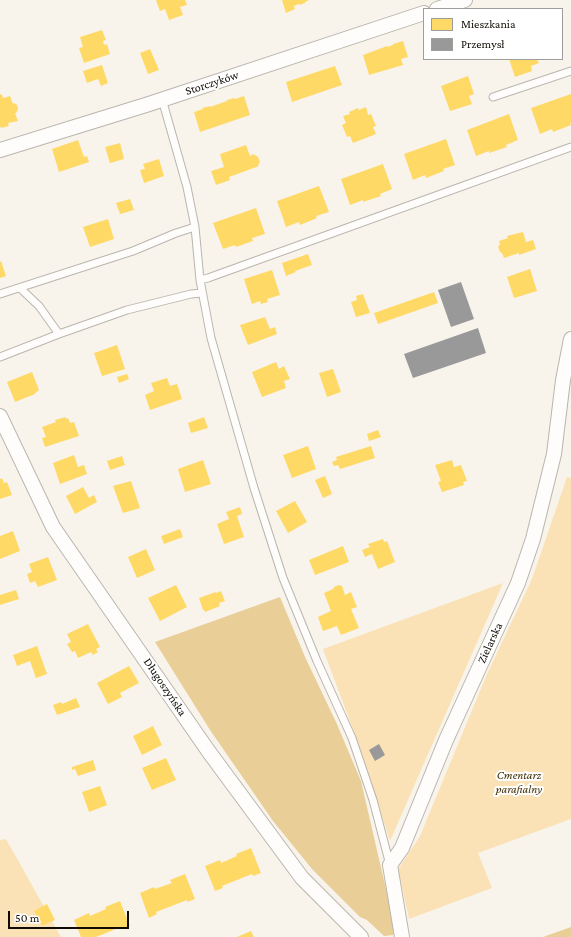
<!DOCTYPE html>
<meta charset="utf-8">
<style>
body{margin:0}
#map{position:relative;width:571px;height:937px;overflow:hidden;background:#f8f4ec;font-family:"Crimson Pro",serif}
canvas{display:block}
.legend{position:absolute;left:423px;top:8px;width:140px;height:52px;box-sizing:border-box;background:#fff;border:1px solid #9f9d9b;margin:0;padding:5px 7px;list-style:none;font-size:12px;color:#0f0b04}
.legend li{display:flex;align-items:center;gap:8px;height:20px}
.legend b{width:20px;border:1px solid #9f9d9b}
.scale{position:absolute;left:8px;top:911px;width:121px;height:18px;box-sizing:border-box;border:2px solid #0f0b04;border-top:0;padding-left:5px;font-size:12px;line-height:14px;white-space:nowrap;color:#0f0b04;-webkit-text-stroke:3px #fff;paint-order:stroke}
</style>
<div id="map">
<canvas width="571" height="937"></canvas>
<ul class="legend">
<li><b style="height:11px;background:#ffd966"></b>Mieszkania</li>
<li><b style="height:11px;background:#999"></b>Przemysł</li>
</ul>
<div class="scale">50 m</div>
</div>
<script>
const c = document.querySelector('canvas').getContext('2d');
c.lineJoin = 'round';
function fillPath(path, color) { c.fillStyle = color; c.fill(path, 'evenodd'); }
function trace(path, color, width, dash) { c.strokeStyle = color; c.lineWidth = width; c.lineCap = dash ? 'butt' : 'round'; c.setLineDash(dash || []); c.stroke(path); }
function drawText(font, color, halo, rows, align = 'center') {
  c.font = font + ' "Crimson Pro",serif'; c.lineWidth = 4; c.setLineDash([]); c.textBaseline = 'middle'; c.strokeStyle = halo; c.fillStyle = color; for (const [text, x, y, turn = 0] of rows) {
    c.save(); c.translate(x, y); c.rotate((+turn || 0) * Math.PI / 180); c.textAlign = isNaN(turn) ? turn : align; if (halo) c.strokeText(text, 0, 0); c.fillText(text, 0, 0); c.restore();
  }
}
fillPath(new Path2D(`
 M567 477 571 478V819L478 853 492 888 409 919 398 869 420 836 487 674 532 579Z
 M503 583 390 841 361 751 323 649Z
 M6 839 61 937H0V840Z`), '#fae2b6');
fillPath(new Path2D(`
 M280 597 305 657 336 722 361 781 379 859 393 919V935L384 936 367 920 360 917 312 869 273 821 210 730 155 642Z
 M571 927V937H543Z`), '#e9ce97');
fillPath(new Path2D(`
 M156 0H185L187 5 180 7 183 15 169 20 165 9 160 11Z
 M282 0H309L305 2V3L299 5V4L294 6 295 9 286 13Z
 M102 30 106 40 103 41 104 45 107 44 110 54 84 63 79 48 83 47 80 37Z
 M403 41 408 57 401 59 403 65 369 75 363 55 387 46V47L393 45V44Z
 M150 49 159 70 148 74 140 53Z
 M509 59H537L539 63 531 66 532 71 515 77Z
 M102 65 108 83 101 86 98 79 87 83 83 71Z
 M335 66 342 85 292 102 286 82Z
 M468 76 474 94 469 96 472 104 450 111 441 86Z
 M0 94 2 95 3 98 10 96 13 104 14 103 17 105 18 109 16 113H15L18 121 8 123 9 126 1 128 0 126Z
 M571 94V123H570L571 125 553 132 552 129 540 134 531 108Z
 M244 96 250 115 200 132 194 112 203 109 202 108 210 106V107L227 101V100L234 98 235 99Z
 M366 107 368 115 371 114 376 126 373 127 376 134 353 143 350 136 347 137 342 125 346 123 343 116 350 114 349 112 358 108 359 110Z
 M509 114 518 140 506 145 507 147 489 153V151L476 156 467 130Z
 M446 139 455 165 443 169 444 171 426 178 425 175 413 180 404 154Z
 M78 140 84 157 87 156 89 162 59 172 52 149Z
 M120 143 124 159 110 163 105 147Z
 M246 145 250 156 254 154 255 155 258 157 260 162 258 165 259 166 229 177 230 180 216 185 211 171 224 167 220 154Z
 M159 159 164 176 144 183 140 170 145 169 143 164Z
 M383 164 392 189 380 194 381 196 363 202V200L350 205 341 179Z
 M319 186 329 212 316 216 317 218 300 225 299 222 286 227 277 201Z
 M130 199 134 210 120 214 116 203Z
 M256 208 265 234 252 238 253 241 236 247 235 245 223 249 213 223Z
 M108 219 114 239 90 247 83 227Z
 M523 232 526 242 533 240 536 249 519 255V253L504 258 502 253 500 252 498 247 500 244 499 241 508 238 507 236Z
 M308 254 312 265 295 271 296 272 286 276 282 263Z
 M1 261 6 276 0 278V262Z
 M530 269 537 291 514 298 507 277Z
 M272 270 280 295 267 299 268 302 261 304 260 301 252 304 244 279Z
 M434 292 438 303 378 324 374 313Z
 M363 294 370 313 356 317 351 302 357 300 356 296Z
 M265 317 270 329 275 327 277 334 248 345 240 325Z
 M117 345 125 369 102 376 94 353Z
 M276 362 279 369 284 366 290 379 284 381 286 388 262 397 252 372Z
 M333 369 341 392 327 397 319 373Z
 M32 372 39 390 35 393V394L15 402 7 382Z
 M127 374 129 379 119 383 117 377Z
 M167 378 170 386 177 384 182 399 150 410 145 395 154 391 151 383Z
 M66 417V419L68 418 70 423 74 422 79 436 45 447 42 438 46 437 42 427 56 422 55 420Z
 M204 417 208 428 191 433 188 423Z
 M378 430 381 437 369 441 367 434Z
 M308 446 316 469 292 478 283 455Z
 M371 446 375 458 340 469 338 465 334 466 332 462 337 460 336 457Z
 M74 455 78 467 84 465 87 474 60 484 53 463Z
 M122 456 125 465 110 470 107 461Z
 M203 460 211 484 185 492 178 469Z
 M452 460 454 467 461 465 467 481 463 482 464 485 442 492 438 482 441 481 435 465Z
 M325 476 332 494 323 498 315 480Z
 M2 478 4 483 7 482 12 495 0 499V479Z
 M131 481 140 508 123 513 113 486Z
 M83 487 89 498 94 495 97 502 75 514 66 496Z
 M295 501 307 522 288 533 276 511Z
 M240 507 242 514 237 516 244 537 224 544 217 524 229 519 226 512Z
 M180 529 183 537 164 544 161 536Z
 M13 531 20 551 0 559V536Z
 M383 539 384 542 387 541 395 562 378 569 372 554 365 557 362 550 370 547 368 544Z
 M343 546 349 562 315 575 309 560Z
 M146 549 155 570 137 578 128 557Z
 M48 557 57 580 38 587 35 581 30 583 27 574 32 572 29 564Z
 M176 585 187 607 160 621 148 598Z
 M339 585 342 586 345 595 351 592 357 607 351 609 359 628 341 635 337 626 323 631 318 617 331 611 324 593 333 589 334 587Z
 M16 590 19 599 0 605V595Z
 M221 591 225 601 219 603 220 606 205 612 204 610H203L199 598 216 592V593Z
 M88 624 100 647 96 649 98 652 93 655 91 652 78 658 75 651 72 652 67 644 71 642 67 634Z
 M37 646 47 674 36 678 30 661 17 666 13 655Z
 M129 666 139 683 120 693 122 697 108 704 97 683Z
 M76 698 80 707 57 715 53 705 61 702 62 704Z
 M153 726 162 745 142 755 133 736Z
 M166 758 176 780 152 790 142 768Z
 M93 760 96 770 78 776 75 769 72 770V767Z
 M100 786 107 805 89 812 82 792Z
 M251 848 261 873 253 876 252 874 222 886 223 888 215 891 205 866 220 860 221 863 237 856 236 854Z
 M185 874 195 899 187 902V900L156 912 157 914 149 918 140 893 154 887 155 889 172 883 170 880Z
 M120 901 130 926 122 929 121 927 96 937H81L74 920 89 913 90 916 106 909 105 907Z
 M47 904 55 920 42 926 34 911Z
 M251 931 254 937H237Z`), '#ffd966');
fillPath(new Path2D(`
 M461 282 474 319 451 327 438 290Z
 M478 328 486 353 413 378 404 354Z
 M379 744 385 755 375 761 369 750Z`), '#999');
const lane = new Path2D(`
 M493 97 571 71
 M162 99 187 187 195 227 200 280 211 338 254 488 283 578 317 661 352 738 373 800 390 865
 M200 280 208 278 571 147
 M20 288 39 306 59 334
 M0 294 133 251 176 233 195 227
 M0 357 59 334 127 310 191 294 202 293`);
const street = new Path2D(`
 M437 9 465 0
 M0 150 149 104 424 13
 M0 416 53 527 209 752 302 878 361 937
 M402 937 390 865 402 848 446 740 518 583 533 539 554 454 563 380 571 339`);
trace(lane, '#bab5ad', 9);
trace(street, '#bab5ad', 16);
trace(lane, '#fefdfc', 7);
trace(street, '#fefdfc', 14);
drawText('12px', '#0f0b04', '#fff', [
 ["Storczyków",212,83,-18],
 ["Zielarska",490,643,-65],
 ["Długoszyńska",165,687,56]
]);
drawText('italic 12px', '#423007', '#fff', [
 ["Cmentarz",519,775],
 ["parafialny",519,789]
]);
</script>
